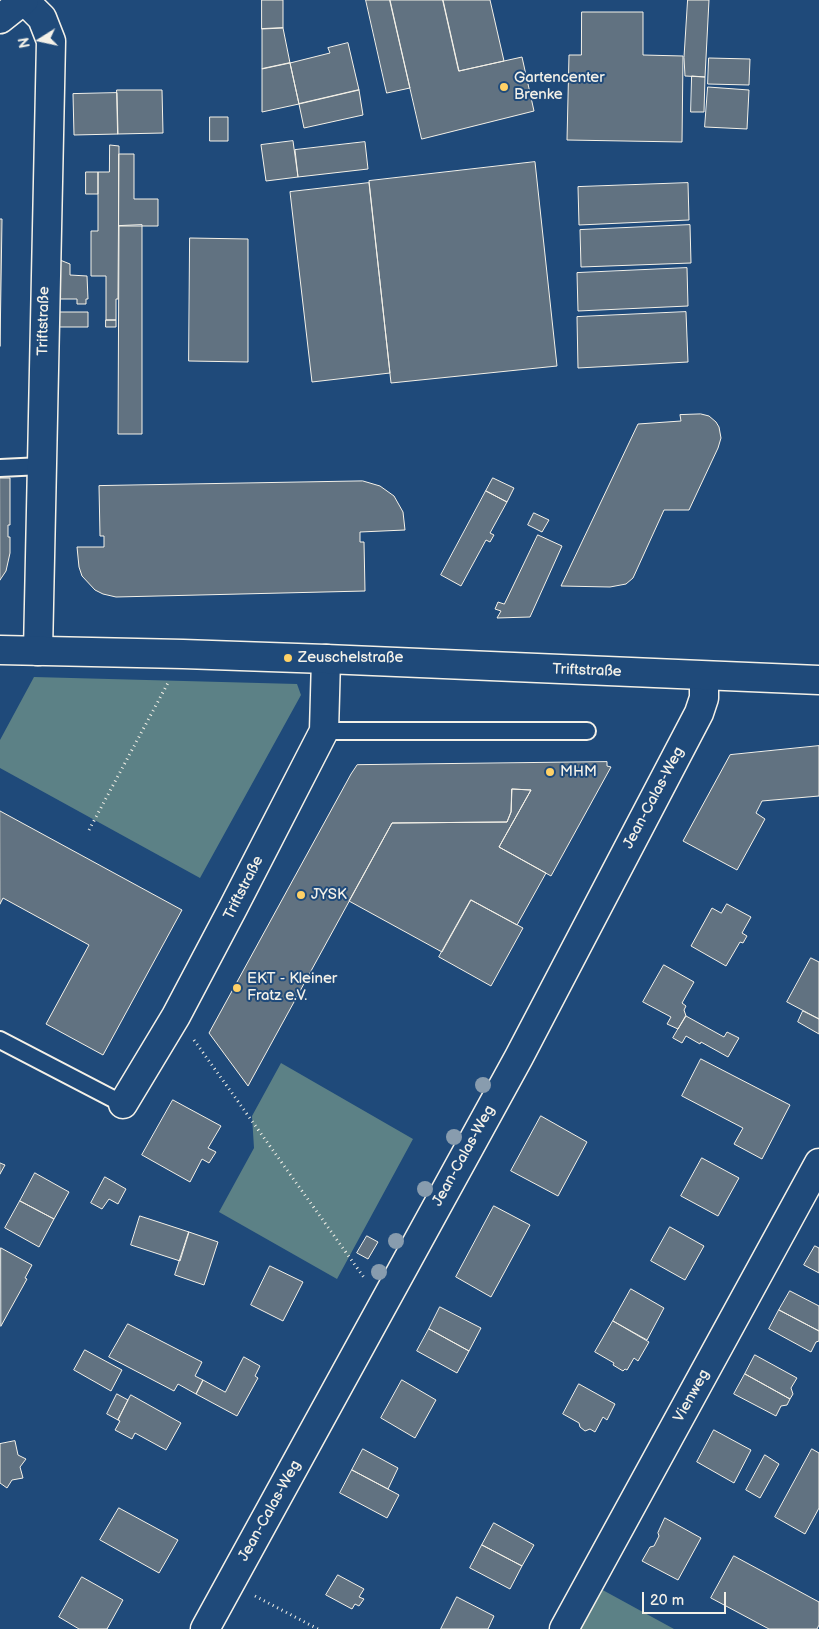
<!DOCTYPE html>
<meta charset="utf-8">
<style>
body{margin:0}
#map{position:relative;width:819px;height:1629px;overflow:hidden;background:#1f4a7a;font-family:"Balsamiq Sans",sans-serif}
canvas{display:block}
.north{position:absolute;left:15px;top:15px;width:50px;height:50px;-webkit-text-stroke:4px #1f4a7a;paint-order:stroke;rotate:260deg;font-size:14px;font-weight:700;line-height:20px;text-align:center;color:#f4f1e8}
.north::after{content:'';display:block;margin:auto;width:18px;height:22px;background:#f4f1e8;clip-path:polygon(50% 0,100% 100%,50% 72%,0 100%)}
.scale{position:absolute;left:642px;top:1592px;width:84px;height:22px;box-sizing:border-box;border:2px solid #f4f1e8;border-top:0;padding-left:6px;font-size:15px;line-height:18px;white-space:nowrap;color:#f4f1e8;-webkit-text-stroke:4px #1f4a7a;paint-order:stroke}
</style>
<div id="map">
<canvas width="819" height="1629"></canvas>
<div class="north">N</div>
<div class="scale">20 m</div>
</div>
<script>
const c = document.querySelector('canvas').getContext('2d');
c.lineJoin = 'round';
function fillPath(path, color) { c.fillStyle = color; c.fill(path, 'evenodd'); }
function trace(path, color, width, dash) { c.strokeStyle = color; c.lineWidth = width; c.lineCap = dash ? 'butt' : 'round'; c.setLineDash(dash || []); c.stroke(path); }
function drawText(font, color, halo, rows, align = 'center') {
  c.font = font + ' "Balsamiq Sans",sans-serif'; c.lineWidth = 4; c.setLineDash([]); c.textBaseline = 'middle'; c.strokeStyle = halo; c.fillStyle = color; for (const [text, x, y, turn = 0] of rows) {
    c.save(); c.translate(x, y); c.rotate((+turn || 0) * Math.PI / 180); c.textAlign = isNaN(turn) ? turn : align; if (halo) c.strokeText(text, 0, 0); c.fillText(text, 0, 0); c.restore();
  }
}
fillPath(new Path2D(`
 M34 677 297 684 301 695 200 878 0 768V740Z
 M281 1063 413 1139 337 1279 219 1212 254 1148 252 1116Z
 M599 1588 674 1629H577Z`), '#5c8186');
const building = new Path2D(`
 M262 0H283V28L262 29Z
 M366 0H390L410 88 387 93Z
 M390 0H443L459 71 522 57 534 111 422 139Z
 M443 0H490L504 61 459 71Z
 M688 0H709L705 77 685 76 684 58Z
 M582 12H643V55L683 56 682 142 567 140 569 55H581Z
 M283 28 290 63 262 69V29Z
 M348 43 359 90 299 104 290 63 330 53 328 48Z
 M709 58 750 59 749 85 708 84Z
 M290 63 299 104 262 112V69Z
 M692 76 705 77 704 112H691Z
 M708 87 749 90 747 129 705 127Z
 M117 90H162L163 133 118 134Z
 M359 90 363 115 304 128 299 104Z
 M117 93 118 134 74 135 73 94Z
 M210 117H228V141H210Z
 M293 141 298 177 266 181 261 145Z
 M365 142 368 169 298 177 295 150Z
 M110 145 119 146 118 299H116V320H106V276H91V231H98V172H109Z
 M119 154H134V199H158V226H119Z
 M535 162 557 366 391 383 369 181Z
 M86 172H98V194H86Z
 M369 183 390 373 312 382 290 192Z
 M688 183 689 220 579 225 578 187Z
 M0 219H2L0 346Z
 M142 225V434H118L119 226Z
 M690 225 691 263 581 267 580 230Z
 M190 238 248 239V362L189 361Z
 M60 260 70 264V275L87 276 88 299H86V304H77V299H59Z
 M687 268 688 306 578 311 577 273Z
 M59 312H88V327H59Z
 M686 312 688 362 578 368 577 317Z
 M106 320H116V327H106Z
 M701 414 709 416 716 422 719 427 721 438 718 448 689 510H664L633 578 626 584 610 587 561 586 638 424 681 421 680 415Z
 M0 478H10V525H8V537H10V553L6 571 0 580Z
 M493 478 514 488 507 502 486 491Z
 M363 481 380 486 394 496 403 512 405 530 360 532V542H364L365 591 116 597 103 594 95 590 82 576 79 567 77 547H104V536H100L99 486Z
 M486 491 507 502 490 533 494 535 490 542 486 540 461 586 441 575Z
 M534 513 549 520 542 532 528 525Z
 M538 535 562 546 530 617 497 618 501 611 495 609 498 602 504 604Z
 M819 746V796L762 801 756 813 765 819 737 870 683 841 730 755Z
 M607 762V766L611 767 551 876 499 847 531 790 512 789 511 812 507 822 392 823 248 1086 209 1033 351 774 357 765Z
 M512 789 531 790 499 847 546 873 517 925 471 900 442 952 349 901 392 823 507 822 511 812Z
 M0 811 182 910 103 1055 46 1024 89 945 3 898 0 904Z
 M471 900 523 928 491 986 439 957Z
 M727 904 751 917 742 933 747 936 743 943 740 942 726 966 691 946 712 908 721 913Z
 M811 958 819 962V1019L787 1002Z
 M664 965 694 982 682 1003 686 1006 684 1010 686 1016 678 1029 667 1024 671 1017 643 1002Z
 M803 1011 819 1019V1034L798 1022Z
 M686 1016 724 1037 727 1032 739 1038 728 1057 701 1042 700 1044 686 1036 682 1043 673 1038Z
 M701 1059 790 1105 762 1159 734 1144 743 1128 682 1096Z
 M173 1100 221 1126 208 1148 216 1152 209 1163 202 1159 190 1182 142 1155Z
 M541 1116 587 1142 558 1196 511 1171Z
 M702 1158 739 1178 718 1216 681 1196Z
 M0 1163 5 1165 0 1174Z
 M35 1173 69 1192 54 1219 20 1201Z
 M105 1177 126 1189 118 1204 109 1199 102 1209 91 1203Z
 M20 1201 54 1219 39 1247 5 1228Z
 M494 1206 530 1225 491 1297 456 1277Z
 M140 1216 189 1232 180 1261 131 1245Z
 M670 1227 704 1246 685 1280 651 1261Z
 M189 1232 218 1242 204 1285 175 1275Z
 M367 1236 378 1242 368 1259 357 1253Z
 M815 1246 819 1248V1273L804 1265Z
 M1 1248 32 1265 25 1278 27 1279 1 1326Z
 M270 1266 303 1282 283 1321 251 1305Z
 M631 1289 664 1308 647 1340 613 1321Z
 M790 1291 819 1306V1331L779 1310Z
 M440 1307 481 1328 469 1351 429 1329Z
 M779 1310 819 1331V1341L816 1342 811 1352 769 1329Z
 M613 1321 649 1342 638 1361 634 1358 627 1370 625 1369 623 1371 613 1365 614 1363 595 1352Z
 M128 1324 202 1362 195 1376 203 1380 196 1394 178 1384 174 1391 109 1357Z
 M429 1329 469 1351 457 1373 417 1351Z
 M85 1350 122 1370 111 1391 74 1370Z
 M755 1355 797 1378 791 1388 793 1394 790 1399 745 1374Z
 M244 1357 260 1366 255 1376 258 1378 237 1416 196 1394 203 1380 225 1392Z
 M745 1374 790 1399 787 1405 781 1406 776 1416 734 1394Z
 M402 1380 436 1400 415 1438 381 1418Z
 M579 1384 615 1404 607 1420 603 1417 595 1432 590 1429 585 1431 580 1427 579 1423 563 1414Z
 M117 1394 128 1400 118 1420 107 1414Z
 M131 1395 181 1423 166 1450 135 1433 132 1439 115 1430 120 1421 118 1420Z
 M714 1430 751 1450 734 1483 697 1462Z
 M15 1441 18 1455 26 1459 20 1467 23 1478 12 1480 7 1488 0 1483V1444Z
 M363 1449 398 1468 388 1489 352 1470Z
 M812 1449 819 1453V1508L805 1534 775 1517Z
 M765 1455 779 1464 760 1498 746 1490Z
 M352 1470 399 1495 387 1518 340 1493Z
 M119 1508 178 1540 159 1573 100 1540Z
 M665 1518 701 1538 678 1580 642 1561 650 1547 654 1546 659 1536 658 1533Z
 M494 1523 534 1545 522 1566 482 1545Z
 M482 1545 522 1566 510 1589 470 1568Z
 M734 1556 819 1602V1625L817 1629H769L711 1598Z
 M338 1575 364 1589 359 1597 364 1599 359 1606 355 1604 352 1609 326 1595Z
 M82 1577 123 1600 107 1629H79L59 1617Z
 M457 1597 494 1616 488 1629H441Z`);
fillPath(building, '#617281');
trace(building, '#f4f1e8', 1);
const service = new Path2D(`
 M0 468 42 466
 M324 731H587
 M0 1040 123 1104`);
const minor = new Path2D(`
 M24 0 42 18 51 41 38 651
 M123 1104 176 1016 233 908 324 731 326 659
 M205 1629 519 1057 699 713 704 698V676
 M564 1629 819 1163`);
const secondary = new Path2D(`
 M0 19 24 0
 M0 650 183 654 326 659 819 680`);
trace(service, '#f4f1e8', 20);
trace(minor, '#f4f1e8', 31);
trace(secondary, '#f4f1e8', 31);
trace(new Path2D(`
 M89 830 169 681
 M194 1040 365 1279
 M255 1596 318 1629`), '#f4f1e8', 3, [1, 4]);
trace(service, '#1f4a7a', 16);
trace(minor, '#1f4a7a', 28);
trace(secondary, '#1f4a7a', 28);
c.fillStyle = '#889cae';
for (const [x, y] of [
 [483,1085],
 [454,1137],
 [425,1189],
 [396,1241],
 [379,1272]
]) { c.beginPath(); c.arc(x, y, 8, 0, 2 * Math.PI); c.fill(); }
for (const [x, y, r, color] of [
 [504,87,5,"#ffd166"],
 [288,658,5,"#ffd166"],
 [550,772,5,"#ffd166"],
 [301,895,5,"#ffd166"],
 [237,988,5,"#ffd166"]
]) { const dot = new Path2D(); dot.arc(x, y, r, 0, 2 * Math.PI); c.fillStyle = color; c.fill(dot); trace(dot, '#1f4a7a', 2); }
drawText('15px', '#f4f1e8', '#1f4a7a', [
 ["Gartencenter",514,78],
 ["Brenke",514,95],
 ["Zeuschelstraße",298,658],
 ["MHM",560,772],
 ["JYSK",311,895],
 ["EKT - Kleiner",247,979],
 ["Fratz e.V.",247,996]
], 'left');
drawText('15px', '#f4f1e8', '#1f4a7a', [
 ["Triftstraße",44,321,-89],
 ["Triftstraße",587,671,2],
 ["Jean-Calas-Weg",654,798,-62],
 ["Triftstraße",244,888,-63],
 ["Jean-Calas-Weg",464,1156,-61],
 ["Vienweg",692,1396,-61],
 ["Jean-Calas-Weg",270,1511,-61]
]);
</script>
